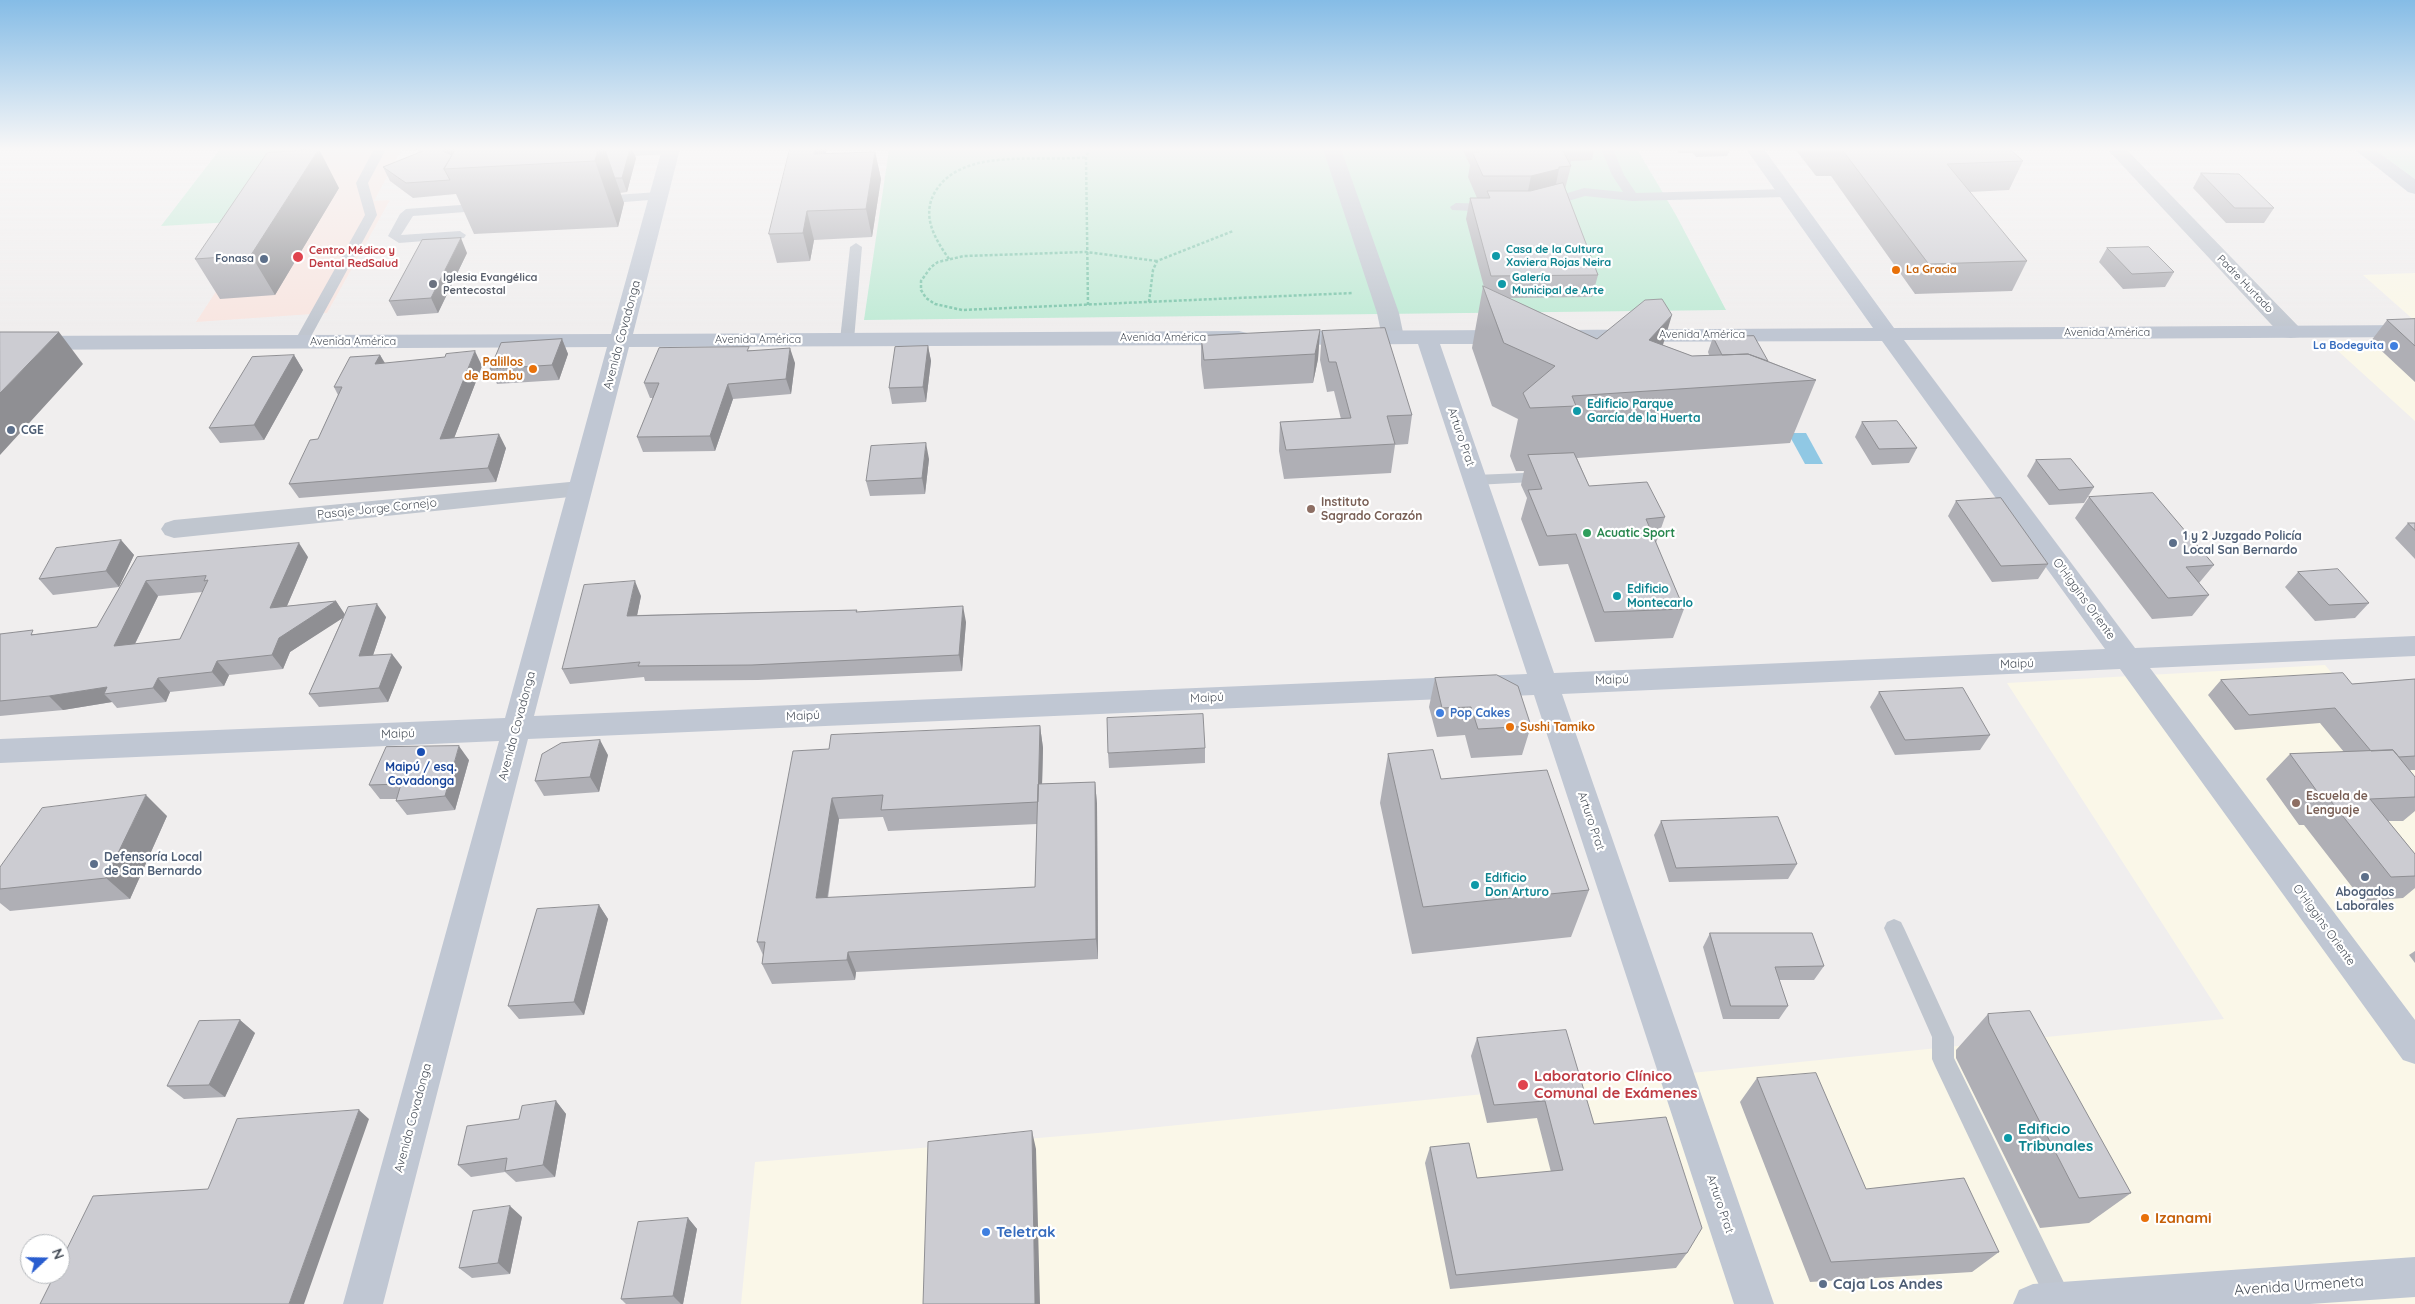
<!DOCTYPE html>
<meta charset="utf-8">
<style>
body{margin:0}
#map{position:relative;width:2415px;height:1304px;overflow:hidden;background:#f0eeee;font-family:Quicksand,sans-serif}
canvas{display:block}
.north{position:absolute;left:20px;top:1234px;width:50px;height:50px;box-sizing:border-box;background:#fff;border:1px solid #b6b9bd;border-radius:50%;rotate:69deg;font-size:14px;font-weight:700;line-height:20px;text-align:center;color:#484f59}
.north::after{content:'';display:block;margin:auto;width:18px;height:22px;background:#295dcf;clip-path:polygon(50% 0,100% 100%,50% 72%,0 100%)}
</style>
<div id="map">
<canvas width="2415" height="1304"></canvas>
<div class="north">N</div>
</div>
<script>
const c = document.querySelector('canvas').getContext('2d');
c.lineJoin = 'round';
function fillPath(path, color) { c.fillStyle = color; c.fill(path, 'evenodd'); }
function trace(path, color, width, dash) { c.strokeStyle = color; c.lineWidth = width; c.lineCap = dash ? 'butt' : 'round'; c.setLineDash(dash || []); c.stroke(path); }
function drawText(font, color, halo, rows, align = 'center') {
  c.font = font + ' Quicksand,sans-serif'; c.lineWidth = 4.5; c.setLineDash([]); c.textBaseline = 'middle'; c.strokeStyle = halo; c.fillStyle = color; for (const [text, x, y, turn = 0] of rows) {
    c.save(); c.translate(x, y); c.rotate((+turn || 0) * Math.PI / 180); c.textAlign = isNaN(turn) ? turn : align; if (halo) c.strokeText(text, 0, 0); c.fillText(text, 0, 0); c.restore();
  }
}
fillPath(new Path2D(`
 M2415 273V321L2363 275Z
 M2415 340V421L2327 341Z
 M2325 665 2415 771V1304H741L755 1162 1109 1132 2224 1019 2007 683Z`), '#faf7e8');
fillPath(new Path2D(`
 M309 149H402L374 201 390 200 327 313 196 322Z`), '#f8e5e0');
fillPath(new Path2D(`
 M220 149H301L252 221 161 226Z
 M889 149H1637L1676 215 1726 310 864 320Z
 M2374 149H2415V179Z`), '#bfead5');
fillPath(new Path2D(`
 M1788 433H1806L1823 464H1805Z`), '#90c8e4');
trace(new Path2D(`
 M949 259C935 239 921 216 935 192 962 146 1040 163 1086 157
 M1157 261 1086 252 964 256 938 262 931 267 921 281V290L926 298 935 304 962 310 1353 293
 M1149 302 1153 270 1157 261 1233 231
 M1088 305 1086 157 1090 149`), '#7bc5aa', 2.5, [3, 2]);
fillPath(new Path2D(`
 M374 149H386L368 183 377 215 308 342 306 345H296L294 342 365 215 356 183Z
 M1601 149H1613L1624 175 1636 193 1786 189 1792 193 1786 197 1632 201 1585 196 1545 208 1541 207 1539 204 1541 201 1584 188 1623 192 1612 175Z
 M658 192 664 196 662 199 600 204 594 200 600 196Z
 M487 203 493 207 491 210 413 216 401 235 460 231 466 235 464 238 399 243 388 236 400 214 406 209Z
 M1456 203 1492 204 1498 208 1492 212 1452 210 1450 207Z
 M856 243 862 247 854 340 847 344 840 340 850 247Z
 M1547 472 1552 473 1555 477 1552 481 1475 485 1470 484 1467 480 1470 476 1475 475Z
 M1894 919 1901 922 1904 928 1954 1037V1058L2069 1293 2072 1304H2048L1935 1066 1932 1059V1037L1884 928 1887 922Z`), '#c0c6cf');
fillPath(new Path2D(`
 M589 149H680L677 153 671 154 595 158 589 157 586 153Z
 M1323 149H1341L1399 313 1404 337 1401 342 1393 344 1385 342 1382 337 1377 313Z
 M2107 149H2126L2299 327 2302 332 2299 337 2291 338 2283 337Z
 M580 481 589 483 592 489 589 495 174 538 165 535 161 529 165 523 174 520Z`), '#c0c6cf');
fillPath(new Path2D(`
 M662 149H680L633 334 1239 331 1247 333 1250 338 1247 343 1239 345 629 347 534 716 1527 674 1418 344 1282 345 1274 343 1271 338 1274 333 1282 331 1511 330 1519 332 1522 337 1519 342 1511 344H1440L1554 673 2105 649 1882 341 1554 342 1546 341 1543 336 1546 331 1554 330 1873 328 1746 149H1764L1894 328 2415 325V337L1904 340 2135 648 2415 636V656L2150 668 2415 1020V1064L2403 1060 2120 669 1562 694 1774 1304H1734L1534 695 528 739 383 1304H343L499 741 0 763V739L505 718 607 347 0 350V336L611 334Z
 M2415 1257V1297L2310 1304H2013L2019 1290 2033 1284Z`), '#c0c7d3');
fillPath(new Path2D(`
 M2354 149H2374L2415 179V194L2408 192Z`), '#b0baca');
fillPath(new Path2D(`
 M416 149H632L636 158 627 192 620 193 624 203 618 227 474 234 456 194 413 198 390 181 383 167 420 152Z
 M1462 149H1594L1592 160 1571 161 1570 164 1571 166 1565 189 1598 275 1592 297 1509 298 1597 339 1663 345 1692 356 1709 355 1708 352 1713 337 1768 361 1816 380 1790 443 1577 458 1589 486 1665 517 1656 543 1684 609 1673 638 1595 642 1568 564 1539 566 1521 519 1527 498 1521 485 1524 471H1516L1510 456 1518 419 1492 406 1472 348 1483 286 1484 287 1466 219 1470 198H1477L1468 177 1470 165Z
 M1676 149H1730L1727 156 1696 157 1693 153H1679Z
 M1795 149H2010L2023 161 2009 190 1969 192 2027 261 2012 291 1915 294 1831 176H1816Z
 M875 152 881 179 872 237 814 240 810 261 777 263 769 234 826 154Z
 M2201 173 2274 208 2264 223H2226L2193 188Z
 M339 188 275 295 220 299 195 259Z
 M2107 248 2174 272 2165 287 2123 289 2099 262Z
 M467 253 438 313 397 316 389 301Z
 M2415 319V382L2371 341 2387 320Z
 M1320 330 1318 359 1313 383 1204 389 1201 365V336Z
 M1322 331 1412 415 1408 444 1395 445 1391 473 1284 479 1279 451 1280 422 1341 419 1334 391 1327 392 1320 360Z
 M562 339 568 354 559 380 497 384 490 369Z
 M928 346 931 361 926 402 892 404 889 388Z
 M750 350 795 363 791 394 733 399 715 451 643 452 637 437 653 398H650L644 383Z
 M294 355 303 370 264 440 220 443 209 428Z
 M380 355 385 363 482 366 454 438 506 448 496 482 299 498 289 484 318 439 338 395 334 387Z
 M1862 422 1917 448 1909 463 1872 465 1855 437Z
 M929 459 925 494 870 496 866 481Z
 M2036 460 2094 487 2084 503 2049 505 2027 476Z
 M2089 497 2214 565 2199 583 2209 595 2192 616 2152 619 2075 518Z
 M1956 501 2048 564 2038 579 1992 582 1948 516Z
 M2408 523H2415V559L2395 538Z
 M121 540 134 555 119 587 53 595 39 579Z
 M137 557H308L287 606 336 601 344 614 386 617 373 655 402 667 388 702 319 707 309 694 343 617 290 652 283 669 229 675 224 686 170 692 166 702 117 708 112 702 63 710 0 716V634H36L97 627ZM203 592 180 639 135 644 158 596Z
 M2298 572 2369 603 2355 618 2315 621 2285 587Z
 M641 596 637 615 857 610V612L966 622 962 671 758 680 645 681 644 677 570 684 562 669Z
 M1435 678 1531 726 1522 755 1471 758 1465 735 1437 737 1429 707Z
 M2415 679V770H2410L2415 777V811L2403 821H2388L2415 854V888L2403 898 2363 901 2304 825H2299L2266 779 2290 754 2344 752 2320 723 2235 730 2208 695 2221 680 2352 684Z
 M1879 692 1990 735 1980 750 1895 755 1870 707Z
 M1040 726 1043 748 1042 784 1095 782 1097 804 1098 959 856 972 855 980 772 984 762 964 763 955 757 942 829 749ZM883 817 888 831 1037 824 1035 887 828 898 839 819Z
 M1205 748V763L1109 768 1108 753Z
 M1388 754 1441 779 1589 890 1571 937 1412 954 1380 803Z
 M608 755 599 792 544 796 535 781Z
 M469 760 455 810 407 815 396 801 397 799H380L369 785Z
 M167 816 130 899 10 911 0 903V867Z
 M1661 821 1797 864 1788 879 1669 882 1654 835Z
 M599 905 608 919 584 1015 519 1019 508 1006Z
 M1710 933 1824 966 1814 980H1779L1788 1006 1779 1019H1723L1703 947Z
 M2415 951V963L2409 955Z
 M1988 1014 2131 1193 2089 1223 2040 1228 1956 1058V1050Z
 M240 1020 255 1033 225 1097 184 1099 167 1086Z
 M1477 1038 1594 1124 1687 1253 1676 1268 1450 1289 1425 1163 1430 1147 1477 1178 1551 1172 1537 1118 1487 1123 1471 1056Z
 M1757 1078 1866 1189 1999 1252 1972 1272 1810 1282 1740 1102Z
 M556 1101 566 1114 555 1177 516 1182 505 1172 471 1177 458 1165 519 1119Z
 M522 1217 510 1274 472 1278 459 1268Z
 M688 1218 697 1229 683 1304H626L621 1299Z`), '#afafb5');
fillPath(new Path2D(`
 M319 149 339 188 275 295 251 255Z
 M441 149H481L447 162Z
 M598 149H605L624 203 618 227 595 161Z
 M630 149H632L636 158 627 192 622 178Z
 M815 149H827L820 182 814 154Z
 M875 152 881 179 872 237 866 209Z
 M1559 169 1554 194 1526 201 1531 176Z
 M807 211 814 240 810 261 803 233Z
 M461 238 467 253 438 313 431 298Z
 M1672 315 1653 378 1649 340Z
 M1320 330 1318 359 1313 383 1315 354Z
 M59 332 83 364 0 455V393Z
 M562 339 568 354 559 380 552 365Z
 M928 346 931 361 926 402 923 387Z
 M790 348 795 363 791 394 786 379Z
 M475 351 482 366 448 454 440 439Z
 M294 355 303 370 264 440 254 425Z
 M380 355 388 369 375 364Z
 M728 384 733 399 715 451 710 436Z
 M499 434 506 448 496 482 488 468Z
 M926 443 929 459 925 494 922 478Z
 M121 540 134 555 119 587 106 571Z
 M299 543 308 557 280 622 270 608Z
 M146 581 158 596 127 660 114 646Z
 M635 581 641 596 634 631 627 616Z
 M336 601 346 616 290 652 283 669 272 655 279 638Z
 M377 604 386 617 368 670 359 656Z
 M963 606 966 622 962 671 959 655Z
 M392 654 402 667 388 702 379 688Z
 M217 661 229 675 224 686 212 672Z
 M158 678 170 692 166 702 153 688Z
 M107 687 104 694 112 702 63 710 49 696Z
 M1040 726 1043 748 1041 824 1038 802Z
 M600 740 608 755 599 792 590 777Z
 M459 746 469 760 455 810 445 796Z
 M1095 782 1097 804 1098 959 1096 939Z
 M146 795 167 816 130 899 106 878Z
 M832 798 839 819 824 919 816 898Z
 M599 905 608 919 584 1015 574 1002Z
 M848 952 856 972 855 980 847 960Z
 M240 1020 255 1033 225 1097 209 1085Z
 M556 1101 566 1114 555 1177 543 1165Z
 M359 1110 369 1119 304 1304H289Z
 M1032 1131 1036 1149 1040 1304H1035Z
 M510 1206 522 1217 510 1274 498 1263Z
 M688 1218 697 1229 683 1304H681L673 1296Z`), '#8f8f93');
const building = new Path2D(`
 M319 149 251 255 195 259 267 153Z
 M427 149H442L444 152 452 155 444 169 450 180 406 183 383 167 428 149Z
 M456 149H598L595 161 444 169Z
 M605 149H630L622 178H615Z
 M790 149H815L814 154 875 152 866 209 807 211 803 233 769 234Z
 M1478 149H1562L1571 166 1559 167V169L1531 176H1483L1472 152H1479Z
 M1842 149H2010L2023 161 1947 164 2027 261 1929 264Z
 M2201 173 2239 174 2274 208H2235Z
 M1563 183 1598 275 1491 276 1470 198H1490L1487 191H1530Z
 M461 238 431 298 389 301 422 240Z
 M2149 247 2174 272 2132 274 2107 248Z
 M1483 286 1597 339 1645 300 1662 299 1672 315 1649 340 1692 356 1748 354 1816 380 1572 396 1576 406 1530 408 1523 393 1555 366 1504 343Z
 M2415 319V346L2387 320Z
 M1385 328 1412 415 1387 416 1395 444 1286 450 1280 422 1351 418 1336 362H1329L1322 331Z
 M1320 330 1315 354 1204 360 1201 336Z
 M0 332H59L0 393Z
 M1754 336 1768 361 1748 354 1722 355 1713 337Z
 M562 339 552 365 490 369 501 343Z
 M928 346 923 387 889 388 895 347Z
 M749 347 747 351 790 348 786 379 728 384 710 436 637 437 659 383H644L659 348Z
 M475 351 440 439 499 434 488 468 289 484 310 440 318 439 342 387H334L350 357 380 355 375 364 445 357 446 354Z
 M294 355 254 425 209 428 252 357Z
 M1897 421 1917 448 1879 449 1862 422Z
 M926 443 922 478 866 481 871 446Z
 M1574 453 1589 486 1647 482 1665 517 1646 519 1684 609 1604 612 1576 534 1547 536 1528 490 1542 489 1528 455Z
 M2071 459 2094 487 2059 490 2036 460Z
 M2153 493 2214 565 2186 567 2209 595 2168 598 2089 497Z
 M2001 498 2048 564 2001 566 1956 501Z
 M2408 523H2415V530Z
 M121 540 106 571 39 579 56 548Z
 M299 543 270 608 336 601 279 638 272 655 217 661 212 672 158 678 153 688 104 694 107 687 49 696 0 701V634L33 630 31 635 97 627 137 557ZM206 576 204 581 208 580 180 639 114 646 146 581Z
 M2338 569 2369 603 2329 605 2298 572Z
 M635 581 627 616 857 610 856 612 963 606 959 655 752 665 638 666 640 662 562 669 584 585Z
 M377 604 359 656 392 654 379 688 309 694 348 607Z
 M2343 673 2352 684 2415 679V756L2399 757 2393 750 2371 751 2335 708 2249 715 2221 680Z
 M1497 675 1518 686 1531 726 1478 729 1471 707 1442 708 1435 678Z
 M1963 688 1990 735 1905 740 1879 692Z
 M1203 714 1205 748 1108 753 1107 718Z
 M1040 726 1038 802 881 810 883 795 832 798 816 898 1035 887 1038 784 1095 782 1096 939 848 952 847 960 762 964 765 942H757L793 751 829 749 831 735Z
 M600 740 590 777 535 781 542 754 561 743Z
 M459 746 445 796 396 801 401 784 369 785 386 747Z
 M1433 750 1441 779 1547 770 1589 890 1423 907 1388 754Z
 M2393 750 2415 777V797L2370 799 2415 854V876L2391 877 2330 800 2324 801 2290 754Z
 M146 795 106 878 0 889V867L42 808Z
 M1778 817 1797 864 1676 868 1661 821Z
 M599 905 574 1002 508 1006 537 909Z
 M1710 933H1812L1824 966 1775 967 1788 1006H1731Z
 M2030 1011 2131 1193 2079 1198 1989 1023 1988 1014Z
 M240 1020 209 1085 167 1086 199 1021Z
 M1566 1030 1594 1124 1666 1117 1702 1228 1687 1253 1456 1275 1430 1147 1469 1143 1477 1178 1563 1170 1545 1101 1494 1105 1477 1038Z
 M1816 1073 1866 1189 1964 1178 1999 1252 1831 1262 1757 1078Z
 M556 1101 543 1165 505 1171 507 1158 458 1165 467 1126 519 1119 522 1106Z
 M359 1110 289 1304H40L55 1274H60V1263L93 1196 208 1189 237 1119Z
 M1032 1131 1035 1304H923L928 1142Z
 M510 1206 498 1263 459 1268 473 1211Z
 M688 1218 673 1296 621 1299 638 1222Z`);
fillPath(building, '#ccccd2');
trace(building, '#8f8f93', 1);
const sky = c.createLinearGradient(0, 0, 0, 331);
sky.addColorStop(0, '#85bce6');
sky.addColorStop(0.45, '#f8f7f7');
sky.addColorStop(1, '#f8f7f700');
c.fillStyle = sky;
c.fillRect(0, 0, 2415, 331);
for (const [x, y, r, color] of [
 [1496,256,5,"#0f9aa8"],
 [298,257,6,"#e0444e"],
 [264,259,5,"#5c6f8a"],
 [1896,270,5,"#e8710a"],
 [433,284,5,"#6b7280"],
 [1502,284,5,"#0f9aa8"],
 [2394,346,5,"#3f7fe0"],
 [533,369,5,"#e8710a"],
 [1577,411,5,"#0f9aa8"],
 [11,430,5,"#5c6f8a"],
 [1311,509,5,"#8d6e63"],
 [1587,533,5,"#2e9e5b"],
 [2173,543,5,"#5c6f8a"],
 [1617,596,5,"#0f9aa8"],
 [1440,713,5,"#3f7fe0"],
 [1510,727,5,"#e8710a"],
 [421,752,5,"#1a4fb4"],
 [2296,803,5,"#8d6e63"],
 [94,864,5,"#5c6f8a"],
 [2365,877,5,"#5c6f8a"],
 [1475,885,5,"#0f9aa8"],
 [1523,1085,6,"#e0444e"],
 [2008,1138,5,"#0f9aa8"],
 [2145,1218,5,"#e8710a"],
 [986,1232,5,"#3f7fe0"],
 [1823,1284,5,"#5c6f8a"]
]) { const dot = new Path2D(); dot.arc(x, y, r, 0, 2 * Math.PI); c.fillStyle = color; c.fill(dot); trace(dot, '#fff', 2); }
drawText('bold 11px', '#0d838f', '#fff', [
 ["Casa de la Cultura",1506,250],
 ["Xaviera Rojas Neira",1506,263],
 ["Galería",1512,278],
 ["Municipal de Arte",1512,291]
], 'left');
drawText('bold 11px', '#be3a42', '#fff', [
 ["Centro Médico y",309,251],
 ["Dental RedSalud",309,264]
], 'left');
drawText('bold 11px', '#4e5e75', '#fff', [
 ["Fonasa",254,259]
], 'right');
drawText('bold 11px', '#c56008', '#fff', [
 ["La Gracia",1906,270]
], 'left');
drawText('bold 11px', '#5b616d', '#fff', [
 ["Iglesia Evangélica",443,278],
 ["Pentecostal",443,291]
], 'left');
drawText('11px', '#484f59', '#fff', [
 ["Padre Hurtado",2245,284,46],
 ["Avenida América",2107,333],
 ["Avenida América",1702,335],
 ["Avenida América",1163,338],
 ["Avenida América",758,340],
 ["Avenida América",353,342]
]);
drawText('bold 11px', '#366cbe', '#fff', [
 ["La Bodeguita",2384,346]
], 'right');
drawText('12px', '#484f59', '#fff', [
 ["Avenida Covadonga",622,335,-75],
 ["Arturo Prat",1461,437,71],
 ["Pasaje Jorge Cornejo",377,509,-6],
 ["O'Higgins Oriente",2084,599,54],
 ["Maipú",2017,664,-2],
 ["Maipú",1612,680,-2],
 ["Maipú",1207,698,-3],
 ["Maipú",803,716,-3],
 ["Avenida Covadonga",517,726,-75],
 ["Maipú",398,734,-2],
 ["Arturo Prat",1591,821,71],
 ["O'Higgins Oriente",2324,925,54],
 ["Avenida Covadonga",413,1118,-75],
 ["Arturo Prat",1720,1204,71]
]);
drawText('bold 12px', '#c56008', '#fff', [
 ["Palillos",523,362],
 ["de Bambu",523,376],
 ["Sushi Tamiko",1520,727,"left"]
], 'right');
drawText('bold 12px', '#0d838f', '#fff', [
 ["Edificio Parque",1587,404],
 ["García de la Huerta",1587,418],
 ["Edificio",1627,589],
 ["Montecarlo",1627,603],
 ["Edificio",1485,878],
 ["Don Arturo",1485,892]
], 'left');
drawText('bold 12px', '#4e5e75', '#fff', [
 ["CGE",21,430],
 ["1 y 2 Juzgado Policía",2183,536],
 ["Local San Bernardo",2183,550],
 ["Defensoría Local",104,857],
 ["de San Bernardo",104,871],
 ["Abogados",2365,892,"center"],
 ["Laborales",2365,906,"center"]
], 'left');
drawText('bold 12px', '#785e54', '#fff', [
 ["Instituto",1321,502],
 ["Sagrado Corazón",1321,516],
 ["Escuela de",2306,796],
 ["Lenguaje",2306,810]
], 'left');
drawText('bold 12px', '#27864d', '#fff', [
 ["Acuatic Sport",1597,533]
], 'left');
drawText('bold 12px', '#366cbe', '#fff', [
 ["Pop Cakes",1450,713]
], 'left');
drawText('bold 12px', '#164399', '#fff', [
 ["Maipú / esq.",421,767],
 ["Covadonga",421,781]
]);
drawText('bold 15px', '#be3a42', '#fff', [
 ["Laboratorio Clínico",1534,1076],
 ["Comunal de Exámenes",1534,1093]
], 'left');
drawText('bold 15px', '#0d838f', '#fff', [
 ["Edificio",2018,1129],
 ["Tribunales",2018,1146]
], 'left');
drawText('bold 15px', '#c56008', '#fff', [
 ["Izanami",2155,1218]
], 'left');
drawText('bold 15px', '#366cbe', '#fff', [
 ["Teletrak",996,1232]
], 'left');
drawText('bold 15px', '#4e5e75', '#fff', [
 ["Caja Los Andes",1833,1284]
], 'left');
drawText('15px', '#484f59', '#fff', [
 ["Avenida Urmeneta",2299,1286,-4]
]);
</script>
